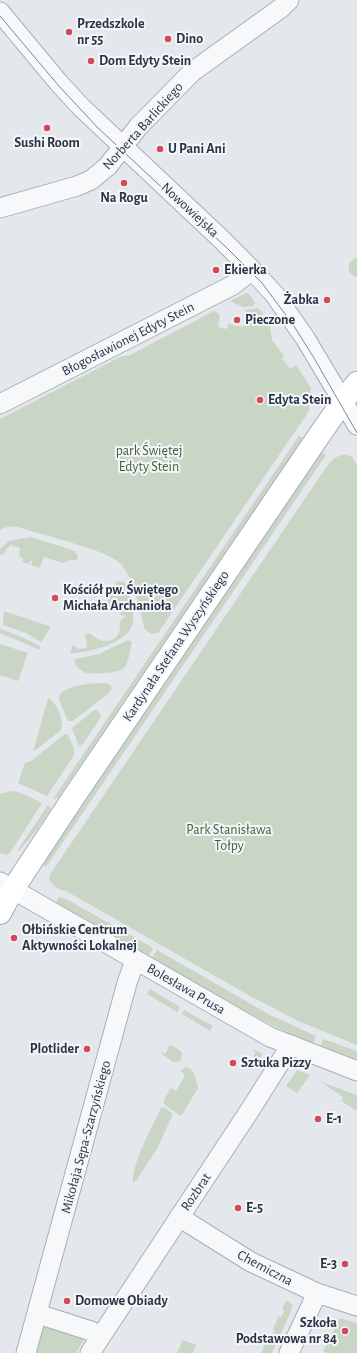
<!DOCTYPE html>
<meta charset="utf-8">
<style>
body{margin:0}
canvas{display:block;background:#e4e7ec}
</style>
<canvas width="357" height="1353"></canvas>
<script>
const c = document.querySelector('canvas').getContext('2d');
c.lineJoin = 'round';
function fillPath(path, color) { c.fillStyle = color; c.fill(path, 'evenodd'); }
function trace(path, color, width, dash) { c.strokeStyle = color; c.lineWidth = width; c.lineCap = dash ? 'butt' : 'round'; c.setLineDash(dash || []); c.stroke(path); }
function drawText(font, color, halo, rows, align = 'center') {
  c.font = font + ' "Alegreya Sans",sans-serif'; c.lineWidth = 4; c.setLineDash([]); c.textBaseline = 'middle'; c.strokeStyle = halo; c.fillStyle = color; for (const [text, x, y, turn = 0] of rows) {
    c.save(); c.translate(x, y); c.rotate((+turn || 0) * Math.PI / 180); c.textAlign = isNaN(turn) ? turn : align; if (halo) c.strokeText(text, 0, 0); c.fillText(text, 0, 0); c.restore();
  }
}
fillPath(new Path2D(`
 M357 257V277C349 276 347 269 350 262Z
 M246 293 249 294 255 303 253 306 243 307 230 301Z
 M258 308 263 313 261 317 249 316 245 310Z
 M214 311 218 313 220 316 218 327 227 329 228 324 243 327 245 319 265 320 270 327 272 340 284 356 282 358 290 369 296 365 311 388 309 411 158 633 151 634 145 630C140 610 134 579 121 564 109 551 47 536 27 530 18 526 9 525 0 530V419L120 357 130 355Z
 M299 436 303 438 58 798 53 799Z
 M322 452 326 455 46 867 42 865Z
 M344 454 352 457 357 465V1045L298 1021 250 996 66 891C59 891 52 885 49 879L51 873 327 466 334 458Z
 M31 537 75 551 78 556 77 560H70L63 563 44 557 40 568 31 565 32 561H30L29 564 22 562 23 559 19 556 21 555 19 554 20 548 12 546V544L7 549H5L6 551 3 555 0 554V549L9 541Z
 M118 581 125 583C129 595 135 608 133 622 130 643 88 653 70 653L73 645 79 649 86 648 87 642 85 635 90 633C96 640 108 645 116 637 119 635 119 631 121 629L119 626 121 619 125 617V615L122 616 116 609 117 606 114 605V608L108 606 109 603H107L108 599 110 600V598L109 597 110 593 114 594V592H113L116 582H117Z
 M4 611 46 625 51 627 41 642 26 633 3 625Z
 M0 629 17 635 40 646V650L0 633Z
 M128 640 132 642C130 650 129 663 123 669 118 673 90 675 84 672 80 670 75 665 74 660L76 659 99 654Z
 M0 644 28 653 18 681 0 675Z
 M103 683C107 683 111 684 112 688L109 693 73 721H68L59 700 60 694C72 684 88 684 103 683Z
 M48 698C57 703 66 722 60 731L33 752Z
 M96 710 99 712 101 717 83 744 79 746 72 728 93 711Z
 M65 734 68 735 74 749V755L47 796 18 783 25 763 31 761Z
 M11 791 19 792 42 803 10 853 6 855 0 853V794Z
 M48 805 51 809 35 832 19 851H17Z
 M59 897 68 900 153 948 149 956 66 908 56 902Z
 M157 950 270 1015 316 1036 313 1044C257 1020 205 988 152 958Z
 M150 989 180 1007 177 1012 147 994Z
 M184 1010 213 1026 210 1031 182 1014Z
 M323 1039 357 1051V1061L320 1047Z
 M170 1045 173 1046 182 1052 181 1059 178 1062H173L162 1054V1052L165 1054Z
 M253 1049 263 1054 254 1068 251 1063 255 1053Z
 M185 1067C195 1068 196 1080 198 1088L181 1116 166 1106 163 1102 171 1088 176 1091 185 1075 181 1071Z
 M297 1070 310 1075 297 1093 286 1086Z
 M321 1082 357 1095V1111L341 1101 343 1097Z
 M163 1107 172 1113V1116L158 1147 136 1181 133 1182C131 1167 153 1124 161 1108Z
 M286 1300 292 1304V1309L272 1353H261L269 1336 272 1337 275 1330 273 1329 279 1316 281 1317 284 1311 282 1309Z
 M340 1318 357 1323V1353H327L323 1351Z
 M47 1326 84 1338 83 1341 76 1353H36L43 1328Z
 M183 1340 196 1345 193 1353H177Z`), '#c9d6c5');
const minor = new Path2D(`
 M0 12 58 82 81 107 220 238 252 270 275 295 305 338 357 425
 M0 208 77 186 91 180 108 166 138 127 192 72 281 8 289 0
 M0 404 233 285 252 270
 M0 882 270 1037 357 1071
 M179 1217 251 1262 317 1293 357 1306
 M38 1314 91 1331 100 1337
 M26 1353 127 983 132 969 136 960
 M90 1353 250 1110 291 1045
 M289 1353 317 1293`);
const major = new Path2D(`
 M0 913 13 889 73 798 316 440 343 401 357 383`);
trace(minor, '#a9aeb7', 21);
trace(major, '#a3abb8', 24);
trace(minor, '#f7f8fa', 19);
trace(major, '#fff', 22);
trace(new Path2D(`
 M0 16 58 85 98 128 228 249 262 283 294 326 314 358 357 433`), '#7d8696', 1);
for (const [x, y, r, color] of [
 [69,32,4,"#d1495b"],
 [168,39,4,"#d1495b"],
 [91,61,4,"#d1495b"],
 [47,128,4,"#d1495b"],
 [160,149,4,"#d1495b"],
 [124,183,4,"#d1495b"],
 [216,270,4,"#d1495b"],
 [327,300,4,"#d1495b"],
 [237,320,4,"#d1495b"],
 [260,400,4,"#d1495b"],
 [55,598,4,"#d1495b"],
 [14,938,4,"#d1495b"],
 [87,1049,4,"#d1495b"],
 [233,1063,4,"#d1495b"],
 [318,1119,4,"#d1495b"],
 [238,1208,4,"#d1495b"],
 [345,1264,4,"#d1495b"],
 [67,1301,4,"#d1495b"],
 [345,1331,4,"#d1495b"]
]) { const dot = new Path2D(); dot.arc(x, y, r, 0, 2 * Math.PI); c.fillStyle = color; c.fill(dot); trace(dot, '#f4f6f9', 1.5); }
drawText('bold 14px', '#2b3445', '#f4f6f9', [
 ["Przedszkole",77,24],
 ["nr 55",77,40],
 ["Dino",176,39],
 ["Dom Edyty Stein",99,61],
 ["Sushi Room",47,143,"center"],
 ["U Pani Ani",168,149],
 ["Na Rogu",124,198,"center"],
 ["Ekierka",224,270],
 ["Żabka",319,300,"right"],
 ["Pieczone",245,320],
 ["Edyta Stein",268,400],
 ["Kościół pw. Świętego",63,590],
 ["Michała Archanioła",63,606],
 ["Ołbińskie Centrum",22,930],
 ["Aktywności Lokalnej",22,946],
 ["Plotlider",79,1049,"right"],
 ["Sztuka Pizzy",241,1063],
 ["E-1",326,1119],
 ["E-5",246,1208],
 ["E-3",337,1264,"right"],
 ["Domowe Obiady",75,1301],
 ["Szkoła",337,1323,"right"],
 ["Podstawowa nr 84",337,1339,"right"]
], 'left');
drawText('14px', '#2b3445', '#f4f6f9', [
 ["Norberta Barlickiego",143,126,-48],
 ["Nowowiejska",190,210,43],
 ["Błogosławionej Edyty Stein",128,339,-27],
 ["Kardynała Stefana Wyszyńskiego",176,646,-56],
 ["Bolesława Prusa",186,989,30],
 ["Mikołaja Sępa-Szarzyńskiego",86,1137,-75],
 ["Rozbrat",196,1192,-56],
 ["Chemiczna",265,1268,28]
]);
drawText('14px', '#3f6138', '#f4f6f9', [
 ["park Świętej",149,451],
 ["Edyty Stein",149,467],
 ["Park Stanisława",229,830],
 ["Tołpy",229,846]
]);
</script>
